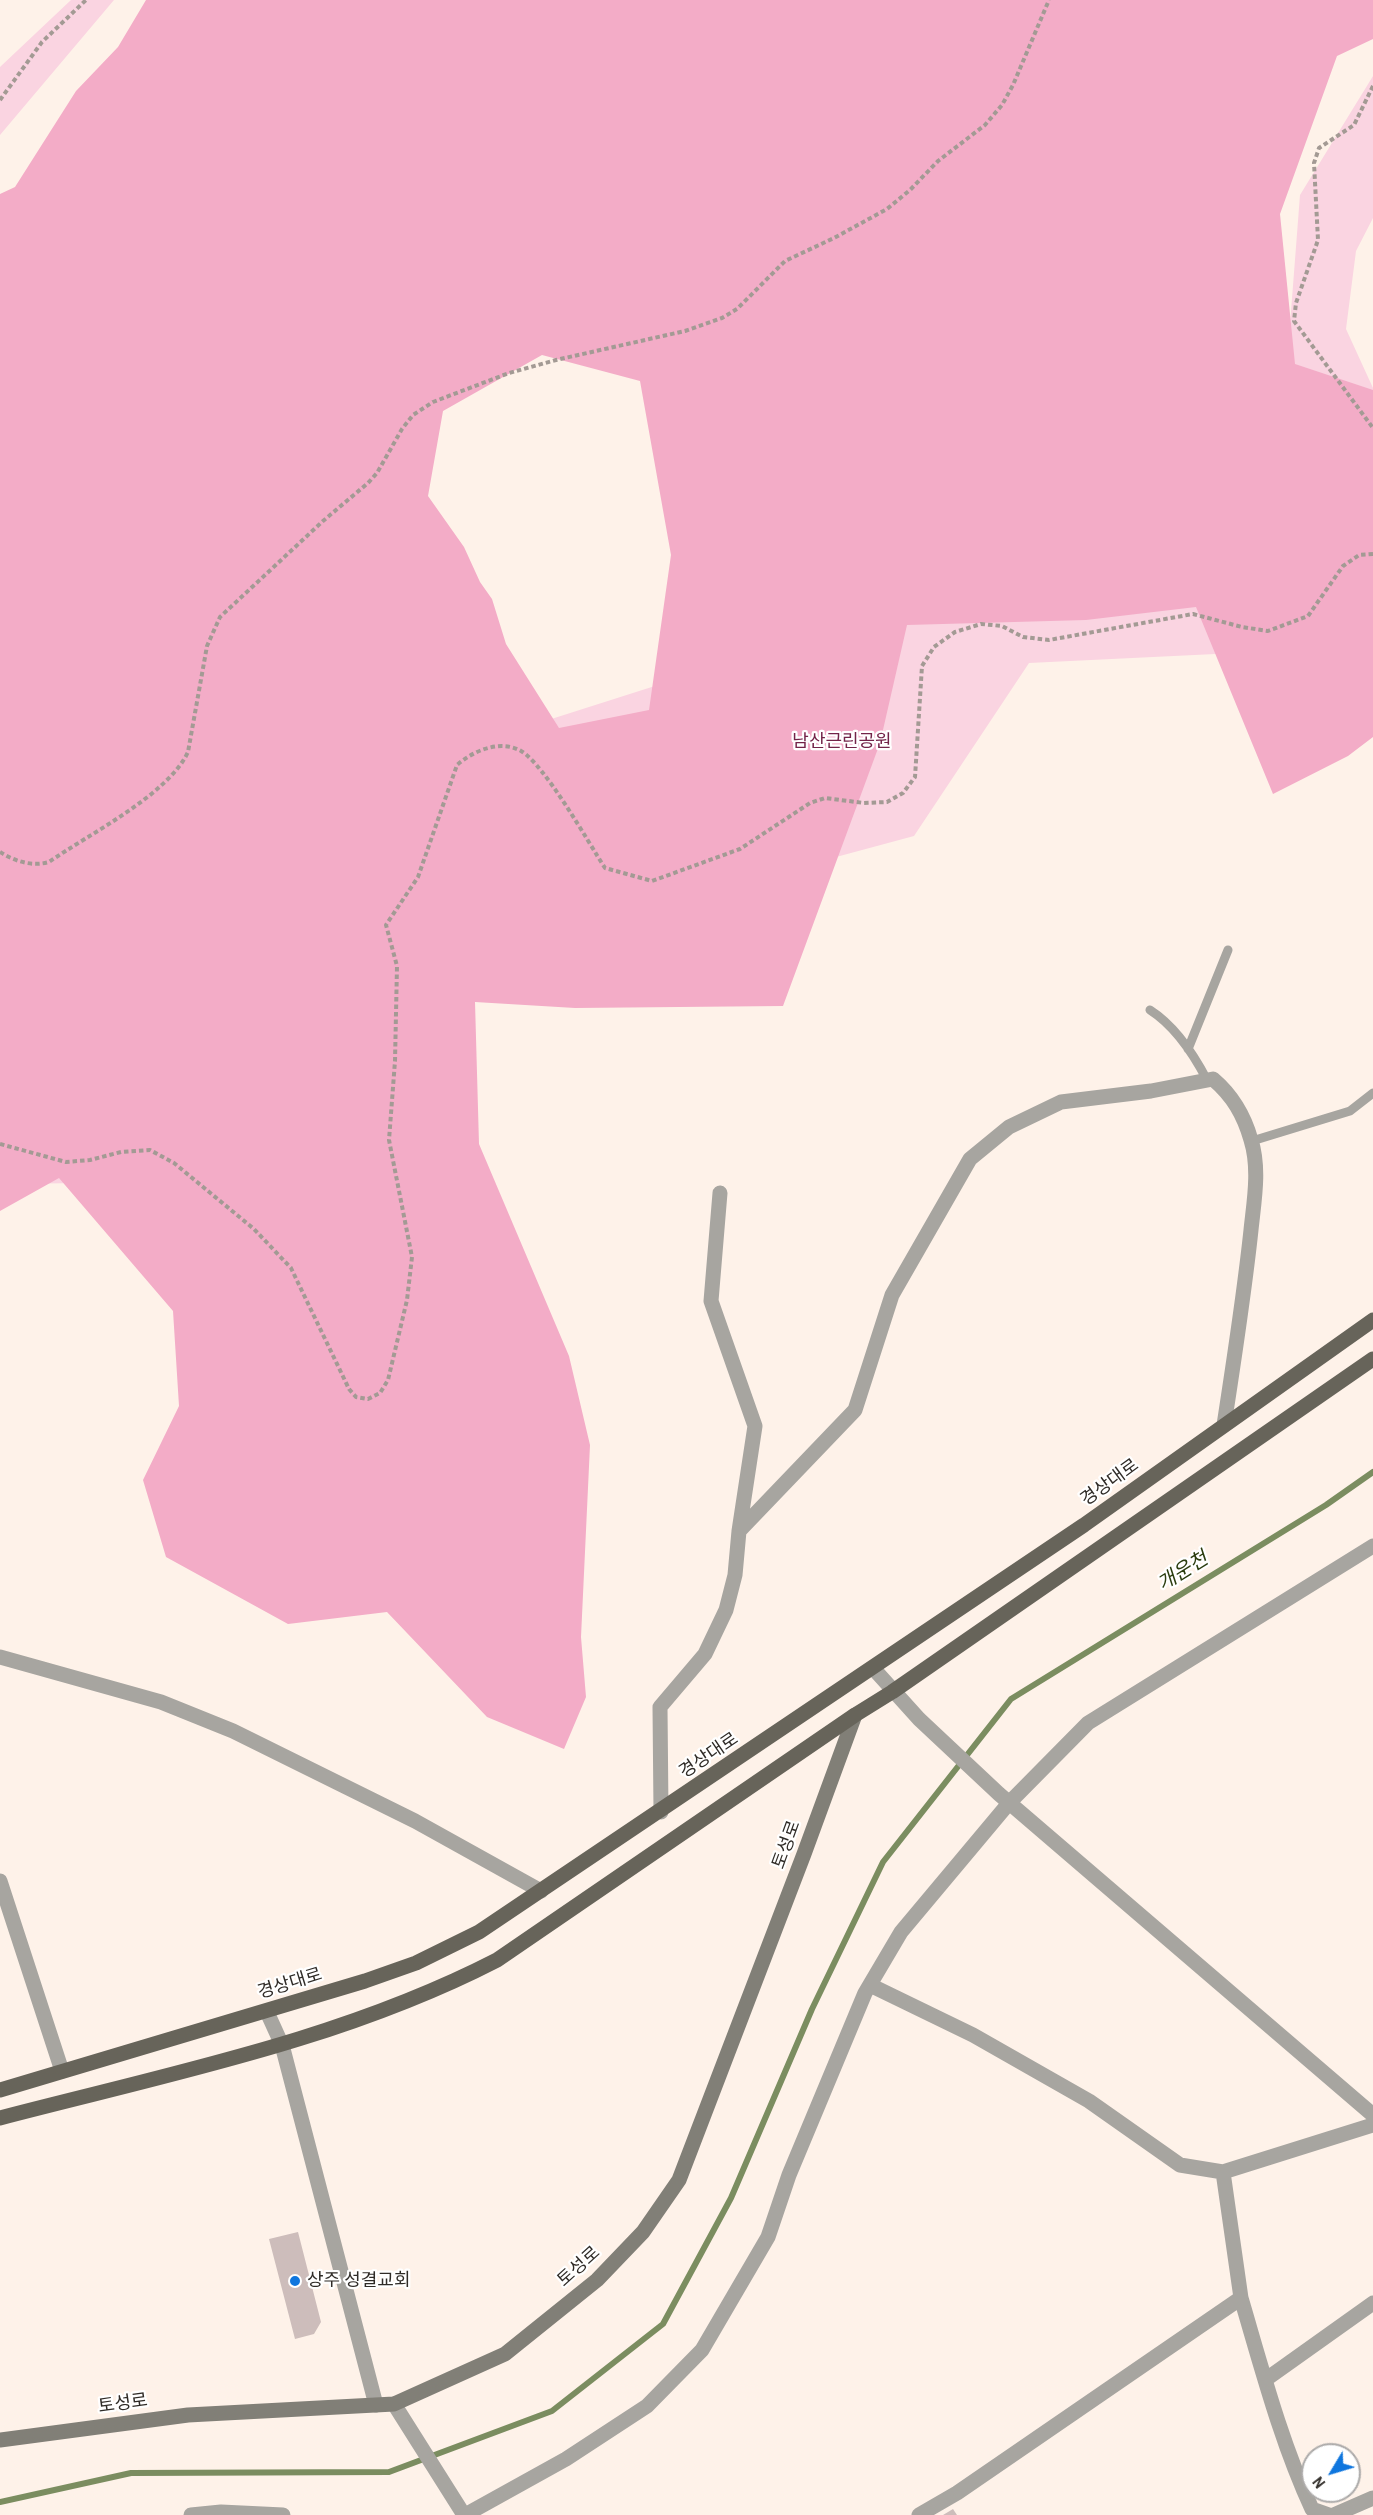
<!DOCTYPE html>
<meta charset="utf-8">
<style>
body{margin:0}
#map{position:relative;width:1373px;height:2515px;overflow:hidden;background:#fef2e9;font-family:"Archivo Narrow",sans-serif}
canvas{display:block}
.north{position:absolute;left:1301px;top:2443px;width:60px;height:60px;box-sizing:border-box;background:#fff;border:2px solid #acaaa9;border-radius:50%;rotate:232deg;font-size:16px;font-weight:700;line-height:24px;text-align:center;color:#2f2b27}
.north::after{content:'';display:block;margin:auto;width:21px;height:27px;background:#0f76de;clip-path:polygon(50% 0,100% 100%,50% 72%,0 100%)}
</style>
<div id="map">
<canvas width="1373" height="2515"></canvas>
<div class="north">N</div>
</div>
<script>
const c = document.querySelector('canvas').getContext('2d');
c.lineJoin = 'round';
function fillPath(path, color) { c.fillStyle = color; c.fill(path, 'evenodd'); }
function trace(path, color, width, dash) { c.strokeStyle = color; c.lineWidth = width; c.lineCap = dash ? 'butt' : 'round'; c.setLineDash(dash || []); c.stroke(path); }
function drawText(font, color, halo, rows, align = 'center') {
  c.font = font + ' "Archivo Narrow","Noto Sans KR",sans-serif'; c.lineWidth = 4.5; c.setLineDash([]); c.textBaseline = 'middle'; c.strokeStyle = halo; c.fillStyle = color; for (const [text, x, y, turn = 0] of rows) {
    c.save(); c.translate(x, y); c.rotate((+turn || 0) * Math.PI / 180); c.textAlign = isNaN(turn) ? turn : align; if (halo) c.strokeText(text, 0, 0); c.fillText(text, 0, 0); c.restore();
  }
}
fillPath(new Path2D(`
 M71 0H114L0 135V67Z
 M1373 76V218L1356 251 1346 329 1373 388V444L1286 376 1300 195Z
 M1289 598 1298 650 1029 663 914 836 621 915 171 1182 0 1184 429 758 887 612Z`), '#fad4e1');
fillPath(new Path2D(`
 M146 0H1373V39L1337 56 1280 214 1295 364 1373 390V737L1348 756 1273 794 1196 607 1086 620 907 625 880 743 783 1006 575 1008 475 1002 479 1144 569 1356 590 1445 581 1637 586 1697 564 1749 487 1717 387 1612 288 1624 166 1557 143 1480 179 1406 173 1311 59 1178 0 1211V194L15 187 76 91 118 47ZM542 355 640 381 671 555 649 710 559 728 506 644 492 599 480 582 464 547 428 496 443 411Z`), '#f3acc7');
trace(new Path2D(`
 M0 2502 131 2473 389 2472 552 2411 663 2324 731 2198 812 2009 883 1862 1011 1699 1326 1505 1373 1472`), '#7b8d60', 6);
fillPath(new Path2D(`
 M298 2232 321 2322 314 2334 295 2339 269 2239Z
 M953 2509 957 2515H943Z`), '#cdbdbb');
trace(new Path2D(`
 M1373 86 1354 125 1319 148 1314 163 1318 240 1296 303 1294 321 1373 428
 M0 100 42 42 86 0
 M0 852C14 861 32 867 49 862 89 834 168 795 188 752L207 646 220 617 323 521 368 483 377 473 402 429 413 415 433 402 509 373 556 360 685 331 722 318 737 309 785 261 834 238 887 209 910 190 938 161 985 125 1002 105 1013 85 1049 0
 M0 1144 66 1162 90 1160 121 1152 150 1150 174 1163 254 1229 291 1268 349 1389 356 1397 368 1399 380 1393 388 1380 407 1300 412 1257 389 1140 395 1061 397 966 386 925 418 877 457 765C473 751 500 739 521 751 545 765 588 842 605 868L652 881 740 849 810 803 825 798 864 803 887 802 903 793 915 777 922 666 934 647 955 632 981 624 1002 626 1023 637 1049 640 1193 614 1242 627 1268 631 1308 616 1343 566 1359 555 1373 554`), '#a39a94', 4, [4.5, 3]);
trace(new Path2D(`
 M1150 1010C1175 1026 1193 1053 1207 1080
 M1188 1049 1228 950
 M1252 1141 1350 1111 1373 1093`), '#a7a5a0', 9);
trace(new Path2D(`
 M720 1193 711 1301 755 1426 739 1531
 M0 1657 161 1702 233 1731 415 1821 541 1891
 M873 1668 919 1719 999 1794 1373 2115
 M661 1812 660 1707 705 1654 726 1610 735 1575 739 1531 855 1410 892 1295 970 1159 1009 1127 1061 1102 1151 1091 1213 1079C1233 1096 1244 1115 1251 1140 1260 1169 1254 1201 1251 1230 1244 1296 1234 1360 1224 1425
 M0 1881 62 2071
 M870 1985 973 2035 1089 2101 1180 2165 1223 2172
 M267 2012 282 2045 376 2405
 M1241 2298C1262 2369 1281 2442 1312 2509L1329 2515
 M1265 2380 1373 2303
 M394 2404 464 2515
 M191 2515 221 2512 283 2515
 M465 2515 566 2459 647 2406 702 2350 768 2237 789 2175 865 1993 901 1932 1009 1803 1088 1723 1373 1546
 M919 2515 957 2493 1241 2298 1223 2172 1373 2125
 M1334 2515 1373 2498`), '#a7a5a0', 15);
trace(new Path2D(`
 M0 2440 188 2415 394 2404 505 2354 597 2280 643 2232 679 2180 804 1854 855 1715`), '#817f77', 15);
trace(new Path2D(`
 M0 2090 365 1981 416 1963 479 1932 1084 1525 1373 1320
 M0 2118C168 2074 342 2040 497 1960L855 1715 892 1692 1373 1359`), '#67645a', 15);
for (const [x, y, r, color] of [
 [295,2281,6,"#0f76de"]
]) { const dot = new Path2D(); dot.arc(x, y, r, 0, 2 * Math.PI); c.fillStyle = color; c.fill(dot); trace(dot, '#fff', 2); }
drawText('18px', '#732349', '#fff', [
 ["남산근린공원",842,742]
]);
drawText('18px', '#2f2b27', '#fff', [
 ["경상대로",1110,1483,-36],
 ["경상대로",709,1756,-34],
 ["토성로",787,1845,-70],
 ["경상대로",290,1984,-17],
 ["토성로",579,2267,-42],
 ["토성로",123,2404,-8]
]);
drawText('18px', '#2f2b27', '#fff', [
 ["상주 성결교회",307,2281]
], 'left');
drawText('italic 20px', '#2b3d0f', '#fff', [
 ["개운천",1183,1572,-32]
]);
</script>
